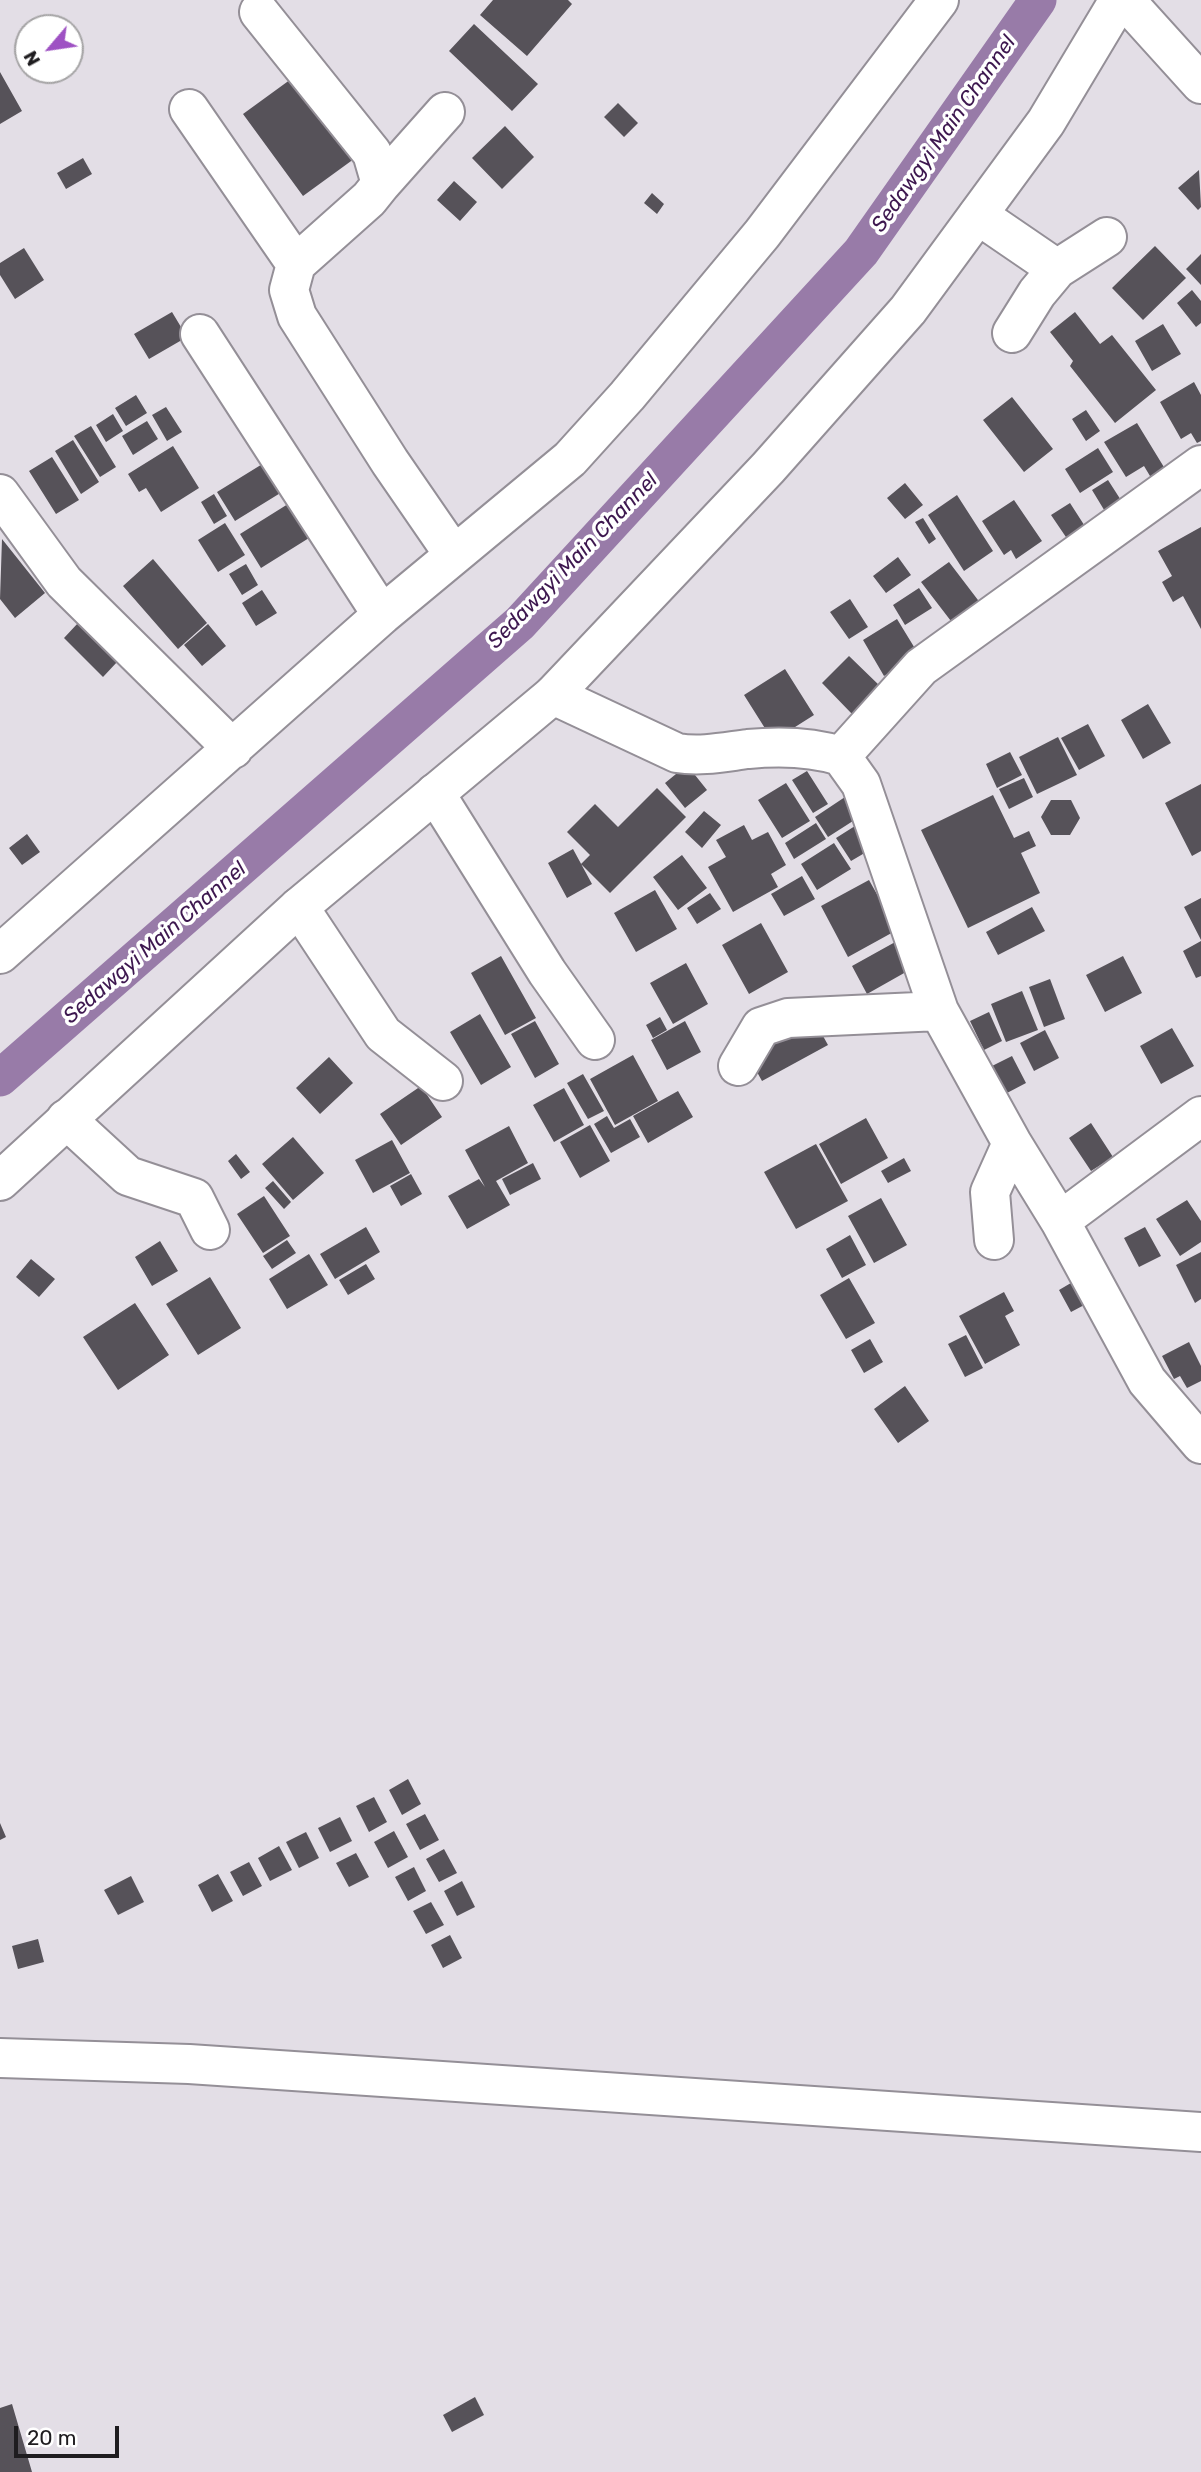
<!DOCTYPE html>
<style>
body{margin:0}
#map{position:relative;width:1201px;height:2472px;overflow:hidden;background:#e3dee6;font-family:Rubik,sans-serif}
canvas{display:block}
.north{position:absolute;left:14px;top:14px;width:70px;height:70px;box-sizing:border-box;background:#fff;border:2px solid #a5a4a5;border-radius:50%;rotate:241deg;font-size:19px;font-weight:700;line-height:28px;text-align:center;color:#1e1c1f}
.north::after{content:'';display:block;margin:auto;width:24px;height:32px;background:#9e51c3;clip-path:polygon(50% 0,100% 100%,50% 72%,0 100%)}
.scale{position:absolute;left:14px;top:2426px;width:105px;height:32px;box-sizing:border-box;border:4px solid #1e1c1f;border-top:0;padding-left:9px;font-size:21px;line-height:24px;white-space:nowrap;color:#1e1c1f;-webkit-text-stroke:5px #fff;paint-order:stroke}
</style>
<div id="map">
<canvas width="1201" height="2472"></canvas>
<div class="north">N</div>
<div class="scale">20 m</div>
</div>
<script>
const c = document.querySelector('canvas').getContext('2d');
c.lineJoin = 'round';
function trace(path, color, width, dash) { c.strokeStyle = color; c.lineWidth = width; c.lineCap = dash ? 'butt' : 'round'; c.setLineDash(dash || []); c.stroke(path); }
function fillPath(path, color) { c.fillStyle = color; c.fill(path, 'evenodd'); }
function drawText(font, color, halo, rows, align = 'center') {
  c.font = font + ' Rubik,sans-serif'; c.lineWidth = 7; c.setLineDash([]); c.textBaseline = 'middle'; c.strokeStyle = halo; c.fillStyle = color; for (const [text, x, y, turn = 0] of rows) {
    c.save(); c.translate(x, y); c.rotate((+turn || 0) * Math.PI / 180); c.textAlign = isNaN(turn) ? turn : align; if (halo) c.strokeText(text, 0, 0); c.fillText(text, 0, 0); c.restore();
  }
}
trace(new Path2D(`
 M0 1078 520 623 861 252 1038 0`), '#987ba8', 37);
fillPath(new Path2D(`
 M493 0H568L572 4 527 56 480 15Z
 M474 24 538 84 512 111 449 51Z
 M0 72 22 111 0 124Z
 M298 74 358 156 303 196 243 114Z
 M618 103 638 123 624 137 604 117Z
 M505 126 534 157 502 189 472 158Z
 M83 158 92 174 66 189 57 173Z
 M1199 170 1201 207 1198 210 1178 188Z
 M454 181 477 202 460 221 437 200Z
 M652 193 664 204 657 214 644 203Z
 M1155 246 1186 278 1143 320 1112 288Z
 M24 248 44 280 15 299 0 275V263Z
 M1201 254V285L1186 269Z
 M1192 290 1201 301V323L1196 327 1177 303Z
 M172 312 187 337 149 359 134 334Z
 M1075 312 1100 344 1112 335 1156 390 1115 423 1070 366 1073 361 1050 332Z
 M1163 324 1181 354 1152 371 1135 341Z
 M1194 382 1201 395V441L1197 443 1191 433 1181 439 1160 402Z
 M136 395 147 413 126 426 115 408Z
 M1012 397 1053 449 1024 472 983 420Z
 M166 407 182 432 167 441 152 415Z
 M1086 410 1100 431 1086 441 1072 419Z
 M113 414 123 431 106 442 96 425Z
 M147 421 158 439 133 455 122 436Z
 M1137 423 1170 477 1156 486 1144 466 1126 477 1104 442Z
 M91 426 116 467 100 477 74 436Z
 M73 440 99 482 81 494 55 451Z
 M173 446 199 488 161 512 146 488 139 492 128 474Z
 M1098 448 1113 472 1080 493 1065 469Z
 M52 457 79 500 56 514 29 471Z
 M264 463 282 492 235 521 217 492Z
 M1108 480 1126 508 1109 518 1092 490Z
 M905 483 923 505 905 519 887 498Z
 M214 494 227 516 214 524 201 502Z
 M957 495 993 551 964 571 928 515Z
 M1014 500 1042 541 1016 559 1011 550 1004 555 982 521Z
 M1070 503 1088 531 1070 543 1051 515Z
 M288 504 309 538 261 568 240 534Z
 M923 518 936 539 929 544 915 522Z
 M225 523 245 555 218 572 198 540Z
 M1201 527V629L1183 596 1173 602 1162 582 1172 576 1158 551Z
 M2 539 45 593 15 618 0 599Z
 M898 557 911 575 886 593 873 576Z
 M153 559 207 623 178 649 123 586Z
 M949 562 981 604 954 625 921 582Z
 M246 564 258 585 242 595 229 574Z
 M919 588 932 608 905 625 893 605Z
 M262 590 277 613 256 626 242 603Z
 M850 599 868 627 849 639 830 612Z
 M897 619 919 655 884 676 863 640Z
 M78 623 118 661 103 677 64 638Z
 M208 624 226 646 202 666 184 645Z
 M849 656 881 687 853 715 822 683Z
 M785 669 814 715 773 741 744 695Z
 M1148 704 1171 743 1143 759 1121 720Z
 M1088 724 1105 756 1079 770 1061 738Z
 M1058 737 1077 775 1037 794 1019 757Z
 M1010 752 1022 775 997 788 986 764Z
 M687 765 707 790 685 808 665 783Z
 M807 771 828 804 813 813 792 780Z
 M1024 778 1033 797 1009 809 999 789Z
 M786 783 810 821 782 838 758 800Z
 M1201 784V851L1192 856 1165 803Z
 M657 788 686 817 610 893 581 864 590 855 567 832 595 804 618 827Z
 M854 791 867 812 828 837 815 817Z
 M993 795 1014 838 1029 831 1036 846 1021 853 1040 893 968 928 921 830Z
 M1051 800H1071L1080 818 1070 835H1051L1041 817Z
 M704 811 721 825 702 848 685 832Z
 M866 819 871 828 858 836 868 851 851 861 836 838Z
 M816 823 826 839 794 859 785 843Z
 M744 825 752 840 768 832 786 865 771 874 778 887 733 912 708 867 726 857 716 840Z
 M27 834 40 852 22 865 9 848Z
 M834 843 851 869 817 890 801 864Z
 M573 849 592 884 567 898 548 863Z
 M682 855 707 888 678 910 653 877Z
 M802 876 815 899 784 916 771 894Z
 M869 880 897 930 848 957 821 906Z
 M655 890 677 929 636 952 614 913Z
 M710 893 721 909 697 924 687 908Z
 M1201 898V940L1184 907Z
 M1032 907 1045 931 998 955 986 932Z
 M761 923 788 972 749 994 722 945Z
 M897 941 913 968 867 994 852 966Z
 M1201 941V976L1196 978 1183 951Z
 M501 956 536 1018 505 1035 471 973Z
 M1123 956 1142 993 1105 1012 1086 975Z
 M686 963 708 1004 673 1024 650 983Z
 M1050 979 1065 1019 1044 1027 1029 987Z
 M1022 991 1038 1030 1006 1042 991 1004Z
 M989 1012 1002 1041 984 1050 970 1021Z
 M480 1014 511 1067 481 1085 450 1032Z
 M660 1017 667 1030 653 1038 646 1025Z
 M813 1018 828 1045 762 1081 747 1054Z
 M535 1021 559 1064 535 1078 511 1034Z
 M685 1021 701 1052 667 1070 651 1040Z
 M1172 1028 1194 1066 1161 1084 1140 1046Z
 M1045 1030 1059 1058 1034 1071 1020 1043Z
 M633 1055 658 1101 615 1125 590 1079Z
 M1012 1056 1026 1083 1007 1093 992 1066Z
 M329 1057 353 1083 320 1114 296 1088Z
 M583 1074 604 1111 588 1119 567 1083Z
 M421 1086 442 1117 401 1145 380 1114Z
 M564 1088 584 1125 554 1142 533 1105Z
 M678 1091 693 1117 648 1143 633 1116Z
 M607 1116 614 1128 630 1119 640 1137 611 1153 594 1124Z
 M866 1118 888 1158 841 1184 819 1144Z
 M1091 1123 1113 1157 1091 1171 1069 1138Z
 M590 1125 610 1161 580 1178 560 1142Z
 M509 1126 528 1163 496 1181 510 1205 467 1229 448 1196 479 1179 485 1187 465 1150Z
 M293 1137 324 1173 293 1200 262 1164Z
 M392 1140 410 1173 373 1193 355 1160Z
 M816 1144 848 1201 796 1229 764 1172Z
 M236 1154 250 1172 241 1179 228 1161Z
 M904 1158 911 1171 888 1183 881 1171Z
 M533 1163 541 1179 510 1195 502 1179Z
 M411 1174 422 1194 401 1206 390 1186Z
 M273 1181 291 1202 284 1209 265 1188Z
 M264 1196 290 1236 263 1253 237 1214Z
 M881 1198 907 1245 874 1263 848 1216Z
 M1187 1200 1201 1221V1242L1180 1256 1156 1219Z
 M366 1227 380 1252 335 1279 320 1254Z
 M1145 1227 1161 1256 1139 1267 1124 1238Z
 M850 1235 866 1265 842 1278 826 1249Z
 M287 1240 296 1253 272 1269 263 1256Z
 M160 1241 178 1271 152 1286 135 1257Z
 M1201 1252V1299L1195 1303 1176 1265Z
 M309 1254 328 1285 287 1309 269 1279Z
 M31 1259 55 1279 39 1297 16 1277Z
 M366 1264 375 1279 348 1295 339 1280Z
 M210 1277 241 1328 198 1355 166 1304Z
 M849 1278 875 1323 846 1339 820 1295Z
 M1076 1280 1088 1303 1071 1312 1059 1290Z
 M1004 1292 1014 1311 1005 1316 1020 1345 985 1364 959 1316Z
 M135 1303 169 1355 118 1390 83 1337Z
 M966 1335 983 1368 965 1377 948 1344Z
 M870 1339 883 1362 864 1373 851 1350Z
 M1189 1342 1201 1366V1381L1187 1388 1180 1376 1174 1379 1162 1356Z
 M905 1386 929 1421 898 1443 874 1409Z
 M408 1779 421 1804 402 1815 389 1790Z
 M374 1797 387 1822 369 1832 356 1806Z
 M425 1814 439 1840 420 1850 406 1824Z
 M340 1817 352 1841 330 1852 318 1828Z
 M0 1823 6 1837 0 1840Z
 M394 1831 408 1857 388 1868 374 1842Z
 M306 1832 319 1858 299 1868 286 1842Z
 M279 1846 292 1870 270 1881 258 1858Z
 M444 1849 457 1873 439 1882 426 1859Z
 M356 1853 369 1877 349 1887 336 1863Z
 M249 1862 262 1886 243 1896 230 1872Z
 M414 1867 426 1891 408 1901 395 1877Z
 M218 1874 233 1901 212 1912 198 1885Z
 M131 1876 144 1902 118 1915 104 1890Z
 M462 1881 475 1907 457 1916 444 1891Z
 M431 1902 444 1925 426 1934 413 1911Z
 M450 1935 462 1958 443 1968 431 1945Z
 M38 1939 44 1962 18 1969 12 1946Z
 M475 2397 484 2415 452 2432 443 2415Z
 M12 2404 32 2472H0V2408Z`), '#565259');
const street = new Path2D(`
 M1125 0 1201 84
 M259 12 372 153 381 184 369 199 296 264 289 290 297 316 390 462 454 555
 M189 109 296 264
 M381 184 445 112
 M978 215 1057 269 1037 293 1012 333
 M1057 269 1107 237
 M200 334 382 615
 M0 494 64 582 233 749
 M553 695 677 753C701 757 724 752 748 749 779 746 812 747 841 756L861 784 939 1011 1012 1143 1060 1221 1147 1381 1201 1444
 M841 756 921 667 1201 465
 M435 793 547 972 595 1040
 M299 907 383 1034 443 1081
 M0 954 382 615 570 459 627 396 762 234 939 0
 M738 1066 761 1027 788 1018 939 1011
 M66 1119 128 1176 194 1198 210 1230
 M1060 1221 1201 1116
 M994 1240 990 1192 1012 1143
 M0 2058 189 2064 1201 2132`);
const secondary = new Path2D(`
 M0 1181 299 907 553 695 768 468 908 310 1046 122 1119 0`);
trace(street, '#948f97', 42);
trace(secondary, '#948f97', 42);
trace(street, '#fff', 38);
trace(secondary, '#fff', 38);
drawText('italic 21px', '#3d174f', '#fff', [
 ["Sedawgyi Main Channel",944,134,-55],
 ["Sedawgyi Main Channel",573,561,-46],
 ["Sedawgyi Main Channel",155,943,-41]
]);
</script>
